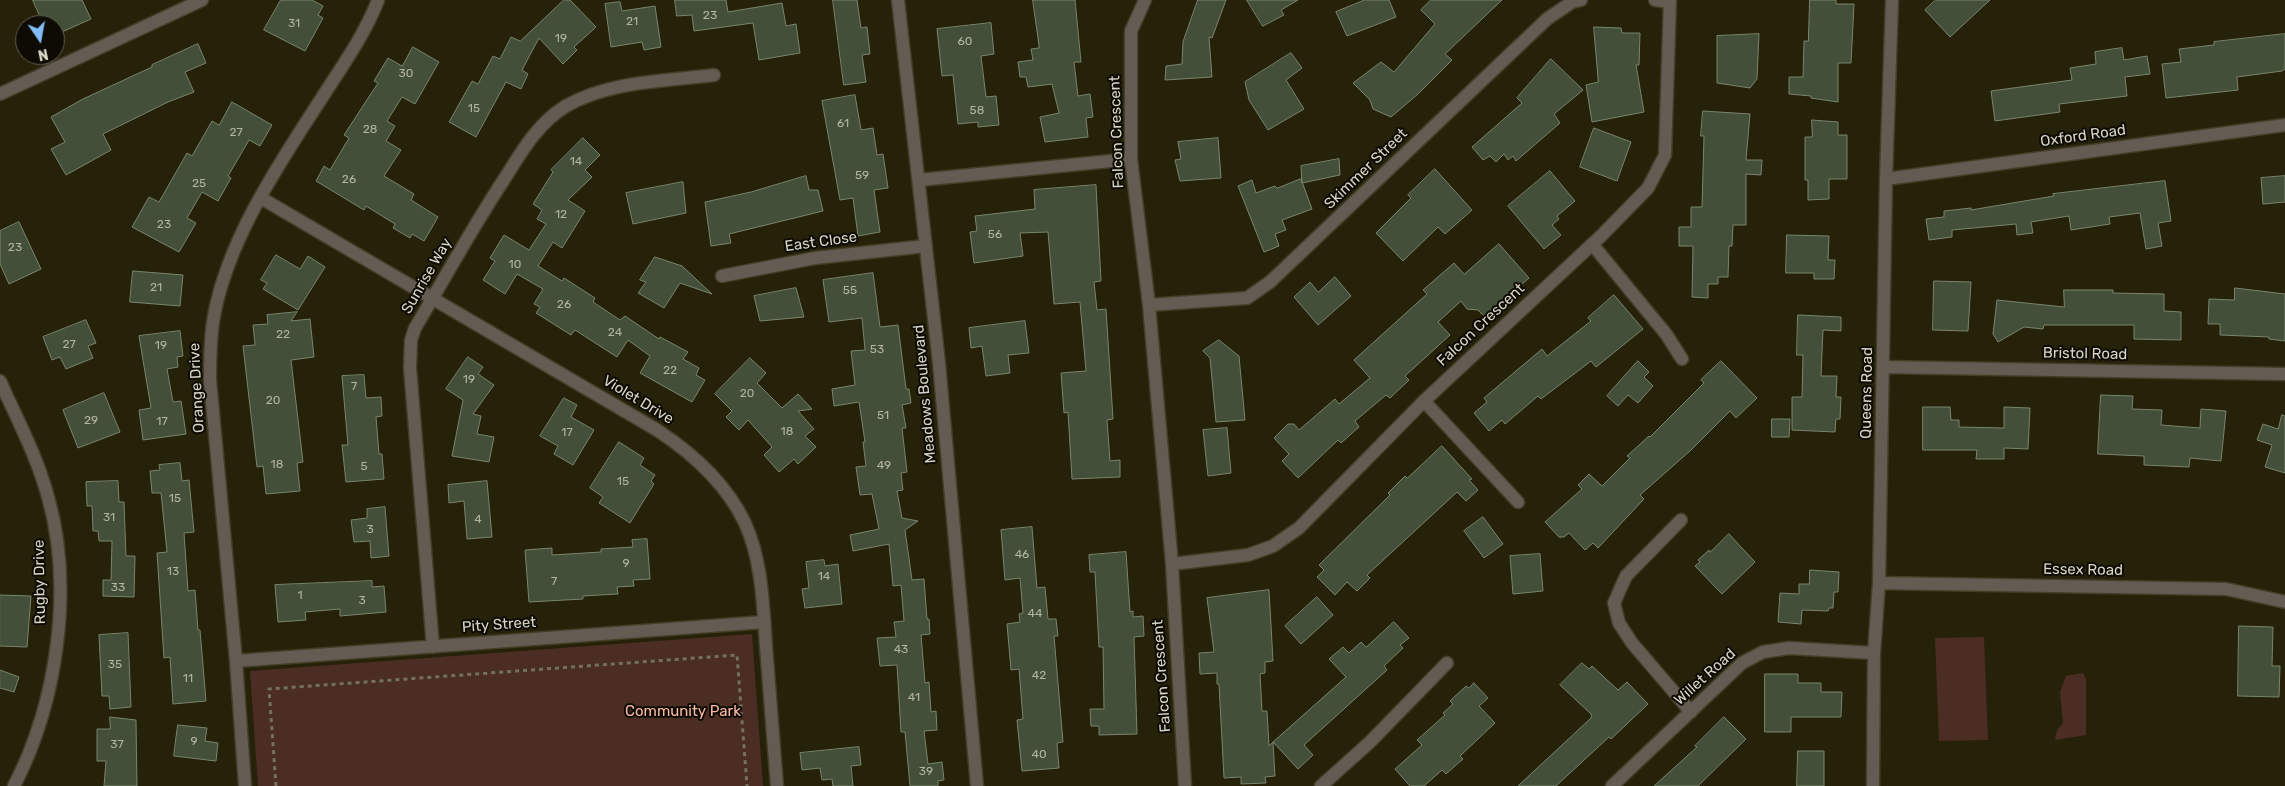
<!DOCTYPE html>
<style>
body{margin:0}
#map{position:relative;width:2285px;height:786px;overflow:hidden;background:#262109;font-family:Rubik,sans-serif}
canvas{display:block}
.north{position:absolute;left:15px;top:15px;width:50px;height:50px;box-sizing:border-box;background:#0d0b03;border:1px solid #5e5c51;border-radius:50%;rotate:168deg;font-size:14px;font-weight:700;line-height:20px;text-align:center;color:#d7d5c7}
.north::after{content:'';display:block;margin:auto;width:18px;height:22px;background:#80bdfa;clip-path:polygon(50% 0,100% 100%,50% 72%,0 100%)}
</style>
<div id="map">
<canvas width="2285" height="786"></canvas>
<div class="north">N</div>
</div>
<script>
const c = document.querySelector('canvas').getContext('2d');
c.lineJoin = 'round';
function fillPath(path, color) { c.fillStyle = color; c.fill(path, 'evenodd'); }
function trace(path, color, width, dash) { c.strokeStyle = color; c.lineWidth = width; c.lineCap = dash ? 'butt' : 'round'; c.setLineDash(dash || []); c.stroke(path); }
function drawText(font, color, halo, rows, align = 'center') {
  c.font = font + ' Rubik,sans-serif'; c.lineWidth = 4; c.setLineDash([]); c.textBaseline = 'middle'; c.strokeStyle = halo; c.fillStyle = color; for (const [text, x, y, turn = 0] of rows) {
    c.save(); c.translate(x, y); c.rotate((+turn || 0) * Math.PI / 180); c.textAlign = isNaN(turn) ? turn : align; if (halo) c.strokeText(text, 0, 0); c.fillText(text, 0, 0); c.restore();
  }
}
fillPath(new Path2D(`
 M752 634 763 786H258L250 671Z
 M1984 637 1988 740 1939 741 1935 638Z
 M2083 673 2086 679V735L2055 740 2057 730 2063 723 2060 692 2066 676Z`), '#4c2d23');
const building = new Path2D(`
 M33 0H82L91 19 55 35V25H44Z
 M281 0H312L323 6 318 15 323 18 305 51 264 30Z
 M564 0H570L596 27 574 47 577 50 563 64 539 38 522 70 528 74 521 89 506 82 476 137 449 122 472 81 478 84 493 56 500 59 511 37 520 41Z
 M675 0H726L728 12 782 3 786 26 796 24 800 53 759 60 753 23 694 31 692 15 677 16Z
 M833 0H857L861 28 867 27 870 54 862 55 866 82 844 85Z
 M1033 0H1075L1081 62H1074L1078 96 1090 94 1093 117 1086 118 1088 137 1045 142 1040 117 1059 113 1052 84 1028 87 1026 77H1020L1018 62 1033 60 1031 49 1039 48Z
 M1198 0H1226L1212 38 1209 37 1212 77 1165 80 1166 66 1182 64 1183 42Z
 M1247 0H1298L1281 10 1284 15 1263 26Z
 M1365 0H1389L1396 17 1347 36 1336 12Z
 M1431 0H1502L1445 54 1452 60 1418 94 1391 117 1373 109 1370 100 1353 83 1381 62 1394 72 1435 24 1421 10Z
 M1810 0H1836V4H1854L1851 63H1838V102L1811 98V96L1789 94V77H1803L1804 41H1808Z
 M1936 0H1990L1950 37 1925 10Z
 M620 2 622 11 655 6 661 47 644 50 642 42 611 47 605 4Z
 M991 23 994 54 981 56 986 97 996 96 999 125 978 127V122L958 124 953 75 942 76 937 29Z
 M1594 27 1621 28 1622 33H1640L1639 65H1636L1644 112 1592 122 1586 85 1598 82Z
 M1759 34 1757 79 1750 88 1717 83V36Z
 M2285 34V69L2282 71 2237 77 2238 90 2166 98 2162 64 2181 62 2179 49 2214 45V42Z
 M198 44 206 63 185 72 194 92 168 102 103 134 111 150 66 175 51 149 65 142 51 117 83 99 152 67V65Z
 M413 47 439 62 415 104 402 97 387 121 395 126 386 141 401 150 384 176 414 194 411 200 438 217 424 241 412 234 410 238 393 228 395 224 366 206 364 210 316 181 324 166 330 170 349 138 344 135 378 83 374 81 388 58 402 66Z
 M2122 48 2124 60 2147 56 2150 74 2125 77 2127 96 2059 104 2060 112 1995 121 1991 91 2072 80 2070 68 2096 64 2095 52Z
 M1291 53 1302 68 1286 80 1304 109 1268 130 1249 100 1245 82Z
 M1551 59 1583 90 1554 114 1560 123 1516 161 1513 156 1508 160 1504 154 1496 162 1490 156 1483 160 1472 147 1522 103 1517 98Z
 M855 95 861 130 873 128 877 155 883 154 888 188 874 190 880 232 858 236 853 198 840 200 822 101Z
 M232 102 272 125 260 146 249 140 228 176 231 178 218 201 202 192 187 218 196 223 179 252 132 227 149 197 159 202 187 153 192 156 212 121 219 125Z
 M1703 111 1750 114 1746 160H1762L1761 175 1746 174V225H1733L1732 246H1729L1728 277H1718V284H1708V298L1692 297 1693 246H1679V227H1691V207H1702L1704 136H1701Z
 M1812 120 1838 122V135H1847V179H1829V199L1808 200V180H1805V137H1812Z
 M1594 128 1631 142 1617 181 1580 167Z
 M583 138 600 155 585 170 592 177 568 200 585 211 562 248 553 242 538 266 562 281 564 278 595 298 593 302 620 320 625 316 659 339 660 337 688 352 683 359 699 368 696 375 705 380 692 402 640 373 650 356 628 340 617 357 575 330 571 335 536 313 540 307 534 304 543 289 517 274 505 294 483 280 495 261 490 258 504 235 529 250 546 224 537 219 542 210 533 204 553 172 551 170Z
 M1218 138 1221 178 1180 181 1175 160 1181 159 1178 142Z
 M1339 159 1340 175 1302 183 1301 166Z
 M1435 169 1472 210 1445 234 1438 227 1403 261 1376 233 1411 198 1408 195Z
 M1550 171 1575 201 1557 216 1559 219 1552 225 1561 235 1544 249 1508 206Z
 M806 176 809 190H818L823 211 729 234 731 243 711 246 705 202 751 192Z
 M2285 176V202L2263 204 2261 178Z
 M1301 179 1312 209 1282 220 1286 230 1275 234 1279 246 1264 252 1238 186 1252 180 1256 193 1275 186 1277 188Z
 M2165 181 2171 221 2158 223 2162 246 2146 249 2140 213 2109 217 2110 224 2071 230 2069 216 2031 222 2033 233 2017 235 2016 224 1952 230V237L1929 240 1926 219 1944 217V211L1971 208V210L2054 196 2053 194Z
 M683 182 686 213 633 224 626 193Z
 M1096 185 1101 281 1094 282 1097 310 1106 309 1113 419 1107 420 1110 461 1120 460V477L1072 479 1068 412 1064 413 1061 373 1086 371 1080 302 1054 304 1048 232 1020 233 1023 256 974 263 970 232 977 231 975 216 1035 209 1034 190Z
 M19 222 41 269 9 284 0 264V231Z
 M1787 235 1829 236 1828 260H1835L1834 279H1814V273H1786Z
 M1499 244 1529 278 1485 317 1478 310 1467 309 1461 301 1438 322 1450 335 1405 376 1409 380 1390 398 1386 395 1355 421 1359 427 1341 443 1338 440 1298 478 1282 461 1289 454 1274 438 1288 424H1294L1299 430 1335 399 1339 404 1370 378 1354 360 1427 294 1423 290 1454 263 1464 274Z
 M276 255 300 269 308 256 325 267 298 310 263 289 267 283 261 280Z
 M655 257 682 266 712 294 680 283 664 308 638 293 646 282 640 280Z
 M133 271 183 275 180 306 130 302Z
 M873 273 880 327 898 325 906 389H909L911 403 902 405 906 428H902L907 472 901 473 903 490 897 491 902 518 918 521 905 530 912 580 924 579 927 619H929L930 634 921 635 925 683 929 682 931 712 936 711 937 730 924 731 928 764 942 762 944 780 938 781V786H910L905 732H901L897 665 880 666 877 638 896 637 894 622 904 621 901 585 893 586 889 544 853 551 850 535 879 529 872 494 860 495 856 467 866 466 863 442H865L859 402 834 406 832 389 855 385 851 351 865 350 862 318 829 322 823 280Z
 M1335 277 1351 296 1318 325 1294 297 1310 282 1318 292Z
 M1934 281 1971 282 1968 331 1933 330Z
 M796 288 804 317 760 321 754 296Z
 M2235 288 2285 294V341L2269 339V337L2220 335V324H2208L2209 299 2234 300Z
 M2064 290H2113V293L2164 294V311L2181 312V340L2134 339V325H2044L2043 329 2024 327 1998 342 1993 334 1997 300 2064 307Z
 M1614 295 1643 329 1596 367 1591 361 1541 399 1538 396 1505 424 1502 420 1489 431 1474 413 1487 402 1484 398 1542 349 1547 356 1591 321 1588 318Z
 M297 312 291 321 310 319 314 357 291 360 303 462 297 463 300 491 266 494 263 466 257 467 243 346 255 345 253 325 268 324 267 315Z
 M1798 315 1841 317V331L1823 330 1821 376H1837L1836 397H1841L1840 419H1836L1835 432 1792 430V397H1802L1803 355H1797Z
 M86 320 96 343 88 346 93 358 66 369 60 357 52 360 43 337Z
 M1025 321 1029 353 1008 355 1010 373 986 376 982 346 971 348 969 328Z
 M180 331 183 356 177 357 178 367 167 369 173 402 181 401 186 434 143 440 139 410 151 408 139 336Z
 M1219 340 1239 356 1245 420 1216 422 1210 358 1203 351Z
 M468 357 483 367 478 374 494 385 473 414 481 416 477 434 494 437 489 462 452 456 463 400 446 389Z
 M750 358 766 373 757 383 782 408 798 394 812 409 798 411 814 429 805 436 816 447 798 464 794 459 779 472 764 455 772 447 748 420 739 430 726 417 732 411 715 394Z
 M1638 361 1649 372 1644 377 1653 386 1638 403 1628 395 1618 406 1607 396Z
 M1721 361 1757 398 1736 418 1730 411 1691 450 1640 495 1644 499 1598 548 1593 543 1585 550 1569 533 1564 537H1559L1545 522 1582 489 1578 485 1589 474 1602 486 1630 458 1627 456 1649 436 1650 437 1704 383 1701 380Z
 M364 375 366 398 381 397 382 416 376 417 379 454H382L384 479 346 482 342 445H348L342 376Z
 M104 393 120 432 78 448 63 410Z
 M2101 395 2133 396 2132 409 2162 410 2161 425 2200 428 2201 409 2226 411 2221 461 2190 458 2189 467 2144 465V456L2098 454Z
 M564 398 577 405 571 417 594 430 573 465 554 454 558 446 540 436Z
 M1923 407H1950L1951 420H1959V427L2004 428V407L2030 408 2028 449 2004 448V459H1976L1977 450H1923Z
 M2282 415 2285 416V473L2265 467 2272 445 2257 440 2263 424 2278 429Z
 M1772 419H1790L1789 437H1772Z
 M1227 428 1231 473 1208 476 1203 430Z
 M619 442 644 458 640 465 655 475 651 481 654 484 630 523 599 503 603 497 590 488Z
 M1442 446 1472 479 1469 480 1478 490 1466 501 1457 492 1367 575 1370 578 1357 591 1347 582 1335 595 1317 577 1324 570 1319 565 1390 495 1388 493 1405 476 1407 478Z
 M180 463 182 481 189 480 194 532 184 533 188 591 195 590 198 630H200L206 701 173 704 170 657 164 658 157 553 167 552 161 493H152L150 471 160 470 159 465Z
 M118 481 119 502H124L126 556H135L134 597 103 596V580H111L112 541H99L98 531H93L92 506H87L86 482Z
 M487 481 492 537 467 539 464 501 449 503 448 485Z
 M385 507 389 556 371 558 370 541 354 542 351 520 367 518V509Z
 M1483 517 1503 544 1484 558 1464 531Z
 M1032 527 1037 588 1045 587 1048 619H1056L1058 636H1054L1063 742 1057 743 1059 768 1022 771 1017 720 1023 719 1019 669 1011 670 1007 624 1020 622 1019 614 1023 613 1020 578 1005 580 1001 530Z
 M1729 534 1755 562 1722 594 1695 566 1700 562 1698 560 1709 550 1710 552Z
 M647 539 650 579 633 580 634 586 617 587 618 594 583 596V599L529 602 525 550 552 548V555L601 552V549L633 547 632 540Z
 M1126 552 1130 612 1133 611V617L1143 616 1144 636 1134 637 1137 734 1099 735V726H1091L1090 709H1104L1103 647H1099L1095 572H1090L1089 555Z
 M1540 554 1543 591 1513 594 1510 556Z
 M824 560 825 566 838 564 842 604 805 608 802 589 809 588 806 562Z
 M1810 570 1839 572 1838 592H1834L1833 608H1829L1828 611 1802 610 1801 624 1778 622 1780 593 1799 594V584H1809Z
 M372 581V587L384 586 386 612 340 616V609L305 612 306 620 278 622 275 585Z
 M1269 590 1273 661 1265 662V673L1260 674 1262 711H1267L1269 746 1273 742 1275 776 1265 777 1266 783 1241 784V777L1224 778 1219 684H1217V673L1200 674 1199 653 1214 652 1207 598Z
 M0 595 31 596 27 647 0 646Z
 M1317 597 1333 615 1301 644 1285 626Z
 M1394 622 1409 638 1400 645 1403 648 1384 666 1387 670 1304 745 1313 755 1298 769 1273 742 1346 677 1329 659 1343 647 1349 653 1361 642 1366 647Z
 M2239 626 2273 627 2272 666H2280L2279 697 2238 696Z
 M128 633 131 707 110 709 109 696H102L99 635Z
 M1582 663 1589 669 1592 666 1618 690 1627 682 1648 704 1611 739 1609 737 1556 786H1518L1591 718 1592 715 1560 685Z
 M0 670 19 677 14 692 0 688Z
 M1765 674H1798V683H1821V692H1842L1841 717H1791V732H1765Z
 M1474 683 1488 698 1479 706 1495 723 1460 756 1463 759 1446 774 1442 770 1424 786H1410L1395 769 1422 745 1417 740 1445 715 1443 713 1453 704 1450 701 1466 686 1469 688Z
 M110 717 136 720 137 786H104L106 761H97V729H110Z
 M1724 717 1746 739 1698 786H1654L1697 747 1695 746Z
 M178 725 207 728 205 741 218 743 216 761 174 756Z
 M859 747 861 765 851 766 853 786H833L832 779 822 780 820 768 802 770 800 753Z
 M1798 751H1824V786H1797Z`);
fillPath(building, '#444f39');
trace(building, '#79856d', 1);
const minor = new Path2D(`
 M1145 0 1131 31V159L1149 305 1172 564 1185 786
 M1655 0 1670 2
 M0 94 202 0
 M1886 179 2285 125
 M919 180 1131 159
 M261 198 657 430C692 453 726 483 745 523 762 560 763 605 766 646 770 692 773 739 777 786
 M1592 244 1666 334 1682 359
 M722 276 815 258 926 246
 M1149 305 1247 298 1270 282 1547 19 1572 2 1581 0
 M1883 367 2285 374
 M1424 401 1518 502
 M1681 520 1626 576 1614 603 1619 623 1632 643 1691 712
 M1172 564 1248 555 1273 546 1299 528 1424 401 1601 236 1648 188 1665 155 1670 0
 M1879 583 2226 589 2285 602
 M433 647 410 368 411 340 415 328C445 278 473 226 505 178 522 151 538 123 566 106 609 81 665 81 714 75
 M236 661 764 622
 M245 786 236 661 210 380C210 359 210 337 214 316 228 238 281 161 323 96 343 65 365 34 378 0
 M1321 786 1370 742 1447 663
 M1612 786 1742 663 1763 652 1789 648 1874 653
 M1873 786 1874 653 1879 583 1886 179 1892 0`);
const tertiary = new Path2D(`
 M898 0 939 363 977 786
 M0 381C17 419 37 456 48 497 74 588 57 703 14 786`);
trace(minor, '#423e27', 15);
trace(tertiary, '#423e27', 15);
trace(new Path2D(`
 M276 786 269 689 737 655 747 786`), '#74715d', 3, [4, 4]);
trace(minor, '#645b52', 12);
trace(tertiary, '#645b52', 12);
drawText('12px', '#b2b4a4', null, [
 ["23",710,16],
 ["21",632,22],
 ["31",294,24],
 ["19",561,39],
 ["60",965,42],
 ["30",406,74],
 ["15",474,109],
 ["58",977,111],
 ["61",843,124],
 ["28",370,130],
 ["27",236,133],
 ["14",576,162],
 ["59",862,176],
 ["26",349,180],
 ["25",199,184],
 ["12",561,215],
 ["23",164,225],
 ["56",995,235],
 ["23",15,248],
 ["10",515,265],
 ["21",156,288],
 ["55",850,291],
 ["26",564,305],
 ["24",615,333],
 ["22",283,335],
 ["27",69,345],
 ["19",161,346],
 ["53",877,350],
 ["22",670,371],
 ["19",469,380],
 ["7",354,387],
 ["20",747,394],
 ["20",273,401],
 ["51",883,416],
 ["29",91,421],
 ["17",162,422],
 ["18",787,432],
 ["17",567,433],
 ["18",277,465],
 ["49",884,466],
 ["5",364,467],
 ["15",623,482],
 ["15",175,499],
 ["31",109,518],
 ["4",478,520],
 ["3",370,530],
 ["46",1022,555],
 ["9",626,564],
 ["13",173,572],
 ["14",824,577],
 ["7",554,582],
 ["33",118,588],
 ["1",300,596],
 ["3",362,601],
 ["44",1035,614],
 ["43",901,650],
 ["35",115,665],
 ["42",1039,676],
 ["11",188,679],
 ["41",914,698],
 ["9",194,742],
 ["37",117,745],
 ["40",1039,755],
 ["39",926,772]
]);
drawText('15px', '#d7d5c7', '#0d0b03', [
 ["Falcon Crescent",1117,132,-92],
 ["Oxford Road",2083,136,-8],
 ["Skimmer Street",1366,169,-44],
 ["East Close",821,242,-8],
 ["Sunrise Way",427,276,-60],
 ["Falcon Crescent",1481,325,-43],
 ["Bristol Road",2085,354,1],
 ["Orange Drive",197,388,-93],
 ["Queens Road",1867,393,-89],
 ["Meadows Boulevard",925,394,-95],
 ["Violet Drive",638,400,31],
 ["Essex Road",2083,570,1],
 ["Rugby Drive",40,582,-91],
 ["Pity Street",499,625,-4],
 ["Falcon Crescent",1162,676,-94],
 ["Willet Road",1705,677,-42]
]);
drawText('15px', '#febaa3', '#0d0b03', [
 ["Community Park",683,712]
]);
</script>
